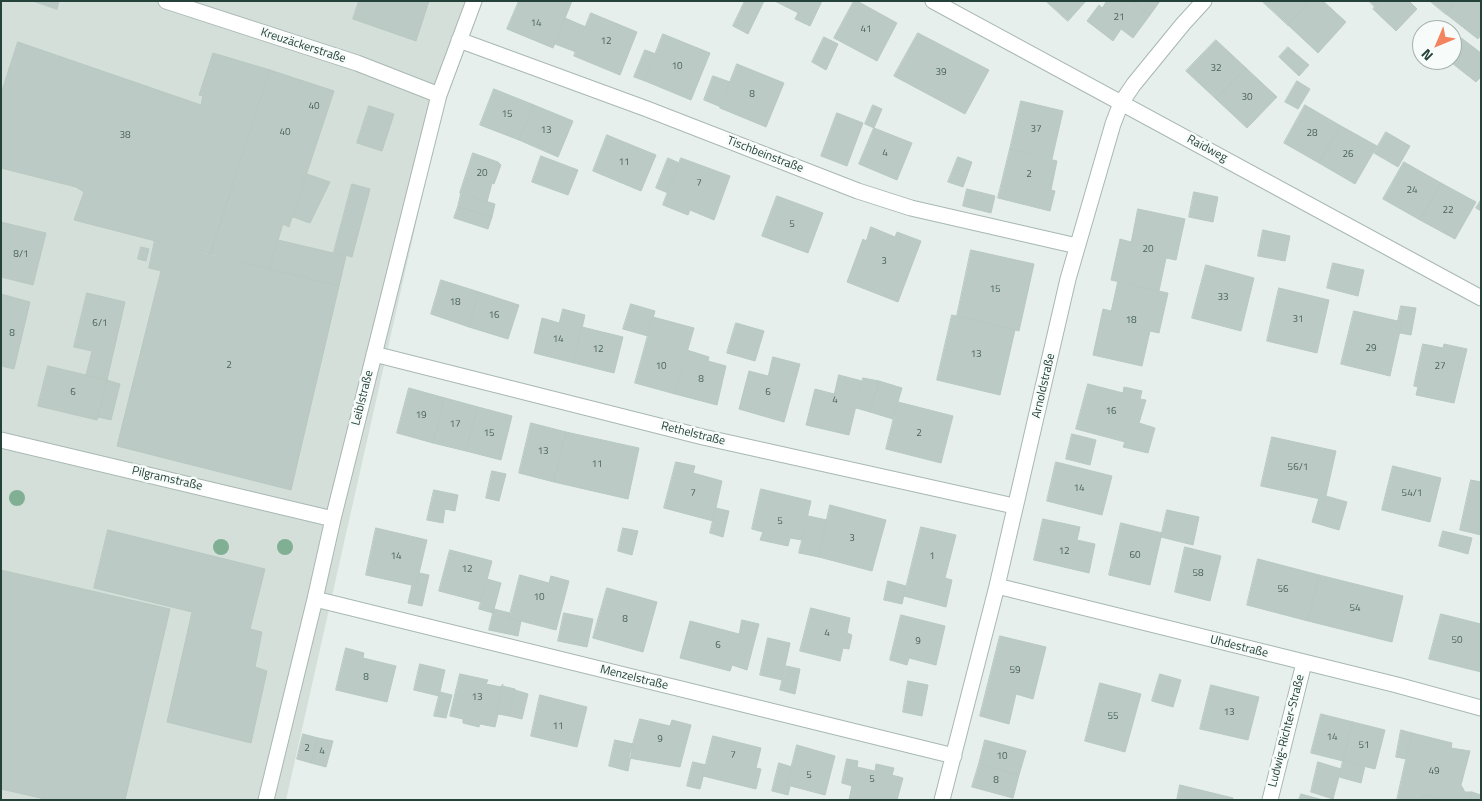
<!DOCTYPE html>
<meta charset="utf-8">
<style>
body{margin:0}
#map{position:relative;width:1482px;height:801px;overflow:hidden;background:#e6efeb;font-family:"Titillium Web",sans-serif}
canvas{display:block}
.frame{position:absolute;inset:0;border:2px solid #24423a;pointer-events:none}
.north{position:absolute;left:1412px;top:20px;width:50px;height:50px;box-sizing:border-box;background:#f7fbf9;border:1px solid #a3b1ad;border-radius:50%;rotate:225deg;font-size:14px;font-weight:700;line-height:20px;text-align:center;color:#24423a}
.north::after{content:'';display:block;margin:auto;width:18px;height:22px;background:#f4845f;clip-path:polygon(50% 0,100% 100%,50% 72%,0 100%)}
</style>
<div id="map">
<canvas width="1482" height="801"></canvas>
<div class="frame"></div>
<div class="north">N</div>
</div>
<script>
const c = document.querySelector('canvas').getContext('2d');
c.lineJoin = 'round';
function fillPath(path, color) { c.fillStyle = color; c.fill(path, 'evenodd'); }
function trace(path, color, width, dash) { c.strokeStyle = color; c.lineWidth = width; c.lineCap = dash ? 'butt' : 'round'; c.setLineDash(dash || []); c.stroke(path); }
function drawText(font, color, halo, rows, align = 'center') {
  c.font = font + ' "Titillium Web",sans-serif'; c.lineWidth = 5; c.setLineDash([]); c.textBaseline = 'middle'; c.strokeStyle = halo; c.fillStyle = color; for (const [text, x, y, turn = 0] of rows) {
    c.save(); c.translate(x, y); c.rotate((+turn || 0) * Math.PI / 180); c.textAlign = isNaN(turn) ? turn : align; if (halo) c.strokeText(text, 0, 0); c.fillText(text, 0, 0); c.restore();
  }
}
fillPath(new Path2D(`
 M1 1H478L447 86 286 800H1Z`), '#d4dfda');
const building = new Path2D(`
 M33 1H59L57 9Z
 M359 1H429L416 41 353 19Z
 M519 1H572L553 48 507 29Z
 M745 1H764L748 34 733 26Z
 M775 1H822L810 26 795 19 798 13Z
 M854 1H857L897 23 877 61 834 38Z
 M1046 1H1086L1068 21Z
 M1107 1H1132L1150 15 1133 38 1121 29 1113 41 1087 21 1099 5 1102 8Z
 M1132 1H1160L1150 15Z
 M1262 1H1310L1288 25Z
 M1310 1H1323L1346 22 1318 53 1288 25Z
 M1369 1H1381L1375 7Z
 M1381 1H1409L1417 9 1396 31 1373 9Z
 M1430 1H1456L1446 14Z
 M1456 1H1481V35L1478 39 1446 14Z
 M591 13 637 32 620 75 574 56Z
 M565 18 586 27 576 52 555 44Z
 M918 33 989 70 965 114 894 76Z
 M663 34 710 53 691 100 645 81Z
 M1456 34 1481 53V77L1476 82 1448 60H1452V38Z
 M824 37 838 44 826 70 812 62Z
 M1216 40 1246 68 1216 99 1186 71Z
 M18 42 201 105 203 96 199 95 213 53 270 70 210 255 74 220 84 192 76 187 1 168V94Z
 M1288 47 1309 65 1299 76 1279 57Z
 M645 50 656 54 645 81 634 77Z
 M737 64 784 83 766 127 720 108Z
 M1246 68 1277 97 1247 128 1216 99Z
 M270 70 334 91 289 227 283 224 269 269 210 255Z
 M713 76 730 82 721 107 704 100Z
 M1297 81 1310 89 1298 109 1285 102Z
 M494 89 534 105 519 140 480 125Z
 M1021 101 1063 111 1052 159 1010 149Z
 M534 105 573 121 558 157 519 140Z
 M873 105 882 109 874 128 865 124Z
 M1305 105 1341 126 1319 163 1284 143Z
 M369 106 394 114 382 151 357 143Z
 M837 113 863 123 847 166 821 156Z
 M1341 126 1377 146 1355 184 1319 163Z
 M874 128 912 143 897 180 859 164Z
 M1386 132 1410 146 1398 167 1374 153Z
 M607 135 656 155 641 191 593 171Z
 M1010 149 1057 161 1051 190 1055 191 1050 211 998 198Z
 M473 153 498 162 501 165 494 184 492 183 487 202 460 193Z
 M541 156 578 170 568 195 532 182Z
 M958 157 972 162 963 187 948 182Z
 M668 158 679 163 668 193 656 188Z
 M681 158 730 176 714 220 690 210 688 215 663 205Z
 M1404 162 1441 183 1420 220 1383 199Z
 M307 174 330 182 310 223 293 217Z
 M1441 183 1476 202 1455 239 1420 220Z
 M352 184 370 189 352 257 334 252Z
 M967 189 995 196 991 213 963 206Z
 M1194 192 1218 197 1213 222 1189 217Z
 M461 194 495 204 492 217 458 207Z
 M777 196 823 213 808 253 762 236Z
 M1481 200V211L1476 208Z
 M458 207 492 217 488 229 454 218Z
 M1138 209 1185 219 1176 260 1166 258 1159 291 1111 280 1120 239 1131 242Z
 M1 222 46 233 33 285 1 277Z
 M871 227 895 237 897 232 921 241 898 302 847 282 863 239 866 241Z
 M1263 230 1290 236 1285 261 1258 256Z
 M155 240 339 286 291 490 117 446 161 271 149 268Z
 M278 240 346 256 339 286 269 269Z
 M141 247 149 249 146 261 138 259Z
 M971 250 1034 264 1019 331 957 316Z
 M1333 263 1364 270 1358 296 1327 288Z
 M1206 265 1254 278 1241 331 1192 318Z
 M441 280 479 292 469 327 431 314Z
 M1118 282 1168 293 1159 333 1150 331 1142 366 1093 355 1103 309 1111 311Z
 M1279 288 1329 300 1317 353 1267 341Z
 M479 292 519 305 508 339 469 327Z
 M87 293 125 302 107 380 86 375 92 351 74 347Z
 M1 294 30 302 14 369 1 366Z
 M631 304 655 311 648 336 623 329Z
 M1401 306 1416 308 1411 335 1400 333 1402 322 1398 321Z
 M563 309 585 315 574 363 534 353 542 318 559 323Z
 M1354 311 1402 322 1390 376 1341 364Z
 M952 315 1015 330 1000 395 937 380Z
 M653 317 694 328 675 394 635 383Z
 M736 323 764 331 755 361 727 353Z
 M582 327 623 337 614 373 574 363Z
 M1423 344 1443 348 1444 344 1467 349 1454 403 1416 395 1418 387 1414 386Z
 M687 350 709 357 708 361 726 366 717 405 675 394Z
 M773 357 800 364 784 422 739 409 749 371 768 376Z
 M48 366 107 380 97 420 38 406Z
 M839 375 862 381 849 435 806 425 815 389 834 394Z
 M863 378 879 381 870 412 856 408Z
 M107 380 120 384 111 420 98 417Z
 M879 381 902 388 893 419 870 412Z
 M1088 384 1123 393 1124 387 1142 391 1140 399 1146 400 1139 423 1155 428 1148 453 1123 447 1125 442 1076 429Z
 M409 388 445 398 433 443 397 433Z
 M445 398 478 407 466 451 433 443Z
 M898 402 953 416 941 463 886 449Z
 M478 407 512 416 501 460 466 451Z
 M531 423 566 432 554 482 519 473Z
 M566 432 639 448 628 499 554 482Z
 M1072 434 1096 440 1090 465 1066 459Z
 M1272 437 1336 451 1325 500 1261 486Z
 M676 462 695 466 693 473 722 481 713 521 664 508Z
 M1056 462 1112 476 1102 515 1047 501Z
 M1393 466 1441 478 1430 522 1382 510Z
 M492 471 506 474 499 501 486 498Z
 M1471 480 1481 482V535L1460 530Z
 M761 489 811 501 802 540 790 538 788 546 760 540 763 532 752 529Z
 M434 490 458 495 455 511 445 509 443 523 427 520Z
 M1326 496 1347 502 1339 530 1312 522 1319 498 1325 500Z
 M830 505 886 520 872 571 819 557Z
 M716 508 729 511 723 537 710 533Z
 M1167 510 1199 517 1193 545 1161 537Z
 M808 516 827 520 819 557 799 553Z
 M1043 519 1080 527 1077 540 1095 544 1089 573 1034 560Z
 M1121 523 1162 533 1150 585 1109 575Z
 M921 527 956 535 945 578 952 580 946 607 904 596Z
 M376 528 427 540 416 586 366 575Z
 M623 528 638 531 632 555 618 551Z
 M108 530 265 569 250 629 262 632 255 667 267 671 251 743 167 722 192 612 94 588Z
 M1443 531 1472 538 1468 554 1439 546Z
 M1185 547 1221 556 1210 601 1175 592Z
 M450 550 492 561 481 602 439 591Z
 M1258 559 1319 575 1308 621 1247 605Z
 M1 570 170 609 125 800H49L1 789Z
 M419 573 429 575 422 606 408 603 412 585 416 586Z
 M520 575 549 583 551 576 569 581 556 630 509 618Z
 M1319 575 1403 596 1392 642 1308 621Z
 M487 579 501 583 493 613 479 609Z
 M888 581 906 586 902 604 884 600Z
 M607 588 657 602 643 652 593 638Z
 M811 608 850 618 847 633 852 635 849 649 843 648 840 661 800 651Z
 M494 609 510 613 509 618 521 621 518 636 489 630Z
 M564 613 593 619 587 647 558 641Z
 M1441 614 1481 624V672L1429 659Z
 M901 615 945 626 936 665 909 658 907 665 890 660Z
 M742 620 759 624 747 670 732 665 730 671 680 658 690 621 739 634Z
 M1000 636 1046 647 1033 699 1016 694 1009 724 980 716Z
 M768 638 790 643 782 680 760 675Z
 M346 648 364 653 363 658 396 666 387 702 336 690Z
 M420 664 445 670 439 696 414 690Z
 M786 666 800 669 795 694 780 690Z
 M460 674 488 680 486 684 501 687 503 684 497 709 499 710 495 727 480 724 479 727 463 723V719L450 716Z
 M1160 674 1181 680 1173 707 1152 701Z
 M908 681 928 685 922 716 903 712Z
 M1100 683 1141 694 1125 752 1085 741Z
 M1211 685 1259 697 1248 740 1200 729Z
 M502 686 515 689 509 716 498 714 499 710 497 709Z
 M515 690 528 694 522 719 509 716Z
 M440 692 452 695 446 718 434 716Z
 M540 695 587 707 577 747 531 736Z
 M1321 714 1353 722 1343 761 1311 753Z
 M640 719 670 726 672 720 691 725 680 767 629 758Z
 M1353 722 1385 730 1375 769 1343 761Z
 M1401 730 1412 733 1406 759 1396 757Z
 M1412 733 1452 743 1451 748 1470 751 1461 785 1465 792H1472L1471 800H1440L1439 798 1423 795 1422 800H1397Z
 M303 734 318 738 311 763 297 759Z
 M713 736 761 748 756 768 761 769 756 789 703 776Z
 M318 738 333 741 326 767 311 763Z
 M615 740 633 744 628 771 609 766Z
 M985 740 1026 751 1019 775 979 764Z
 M797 745 835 756 825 795 787 785Z
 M847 759 858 761 857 767 875 771 876 764 894 768 892 775 903 778 897 800H849L852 786 842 783Z
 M1343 761 1365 766 1361 783 1339 777Z
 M693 762 706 765 700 789 687 786Z
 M1318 762 1341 769 1333 799 1311 792Z
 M779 763 792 767 787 785 790 786 788 795 772 791Z
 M979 764 1019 775 1013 798 972 787Z
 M1180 785 1233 798V800H1177Z
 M1472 792 1481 795V800H1471Z
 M1301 794 1323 800H1299Z
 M1423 795 1439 798 1440 800H1422Z`);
fillPath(building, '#bbcac4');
trace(building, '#b8c9c2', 1);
const minor = new Path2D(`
 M166 1 357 63 439 95
 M933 1 1481 298
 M459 40 647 109 858 191 911 208 1077 246
 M374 354 703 437 1014 506
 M1 440 333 519
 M997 586 1397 685 1481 708
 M315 599 954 756
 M266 800 315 599 333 519 439 95 474 1
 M942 800 997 586 1068 279 1113 124 1121 103 1134 84 1183 24 1204 1
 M1270 800 1304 663`);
trace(minor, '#a8b8b2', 17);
trace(minor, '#fff', 15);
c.fillStyle = '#80af93';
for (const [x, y] of [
 [17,498],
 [221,547],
 [285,547]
]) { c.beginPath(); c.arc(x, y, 8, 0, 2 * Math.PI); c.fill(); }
drawText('10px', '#4a645c', null, [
 ["21",1119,18],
 ["14",536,24],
 ["41",866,30],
 ["12",606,42],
 ["10",677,67],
 ["32",1216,69],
 ["39",941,73],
 ["8",752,95],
 ["30",1247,98],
 ["40",314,107],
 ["15",507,115],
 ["37",1036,130],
 ["13",546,131],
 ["40",285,133],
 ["28",1312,134],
 ["38",125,136],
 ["4",885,154],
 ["26",1348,155],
 ["11",624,163],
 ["20",482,174],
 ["2",1029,175],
 ["7",699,184],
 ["24",1412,191],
 ["22",1448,211],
 ["5",792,225],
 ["20",1148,250],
 ["8/1",21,255],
 ["3",884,262],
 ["15",995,290],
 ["33",1223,298],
 ["18",455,303],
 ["16",494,316],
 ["31",1298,320],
 ["18",1131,321],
 ["6/1",100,324],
 ["8",12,334],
 ["14",558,340],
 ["29",1371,349],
 ["12",598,350],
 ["13",976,355],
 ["2",229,366],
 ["10",661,367],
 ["27",1440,367],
 ["8",701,380],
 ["6",73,393],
 ["6",768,393],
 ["4",835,401],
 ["16",1111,412],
 ["19",421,416],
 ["17",455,425],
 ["15",489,434],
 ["2",919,434],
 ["13",543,452],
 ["11",597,465],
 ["56/1",1298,468],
 ["14",1079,489],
 ["7",693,494],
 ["54/1",1412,494],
 ["5",780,522],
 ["3",852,539],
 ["12",1064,552],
 ["60",1135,556],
 ["14",396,557],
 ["1",932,557],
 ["12",467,570],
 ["58",1198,574],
 ["56",1283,590],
 ["10",539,598],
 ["54",1355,609],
 ["8",625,620],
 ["4",827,634],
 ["50",1457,641],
 ["9",918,642],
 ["6",718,646],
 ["59",1015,671],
 ["8",366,678],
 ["13",477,698],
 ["13",1229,713],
 ["55",1113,717],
 ["11",558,727],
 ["14",1332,738],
 ["9",660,740],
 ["51",1364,746],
 ["2",307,749],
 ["4",322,752],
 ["7",733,756],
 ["10",1002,757],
 ["49",1434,772],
 ["5",809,776],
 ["5",872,780],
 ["8",996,781]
]);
drawText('12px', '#24423a', '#f7fbf9', [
 ["Kreuzäckerstraße",303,46,18],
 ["Raidweg",1207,149,28],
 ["Tischbeinstraße",765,155,21],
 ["Arnoldstraße",1044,386,-77],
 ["Leiblstraße",363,398,-76],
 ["Rethelstraße",693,434,14],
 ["Pilgramstraße",167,479,13],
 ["Uhdestraße",1239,647,14],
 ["Menzelstraße",634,678,14],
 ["Ludwig-Richter-Straße",1287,731,-76]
]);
</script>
